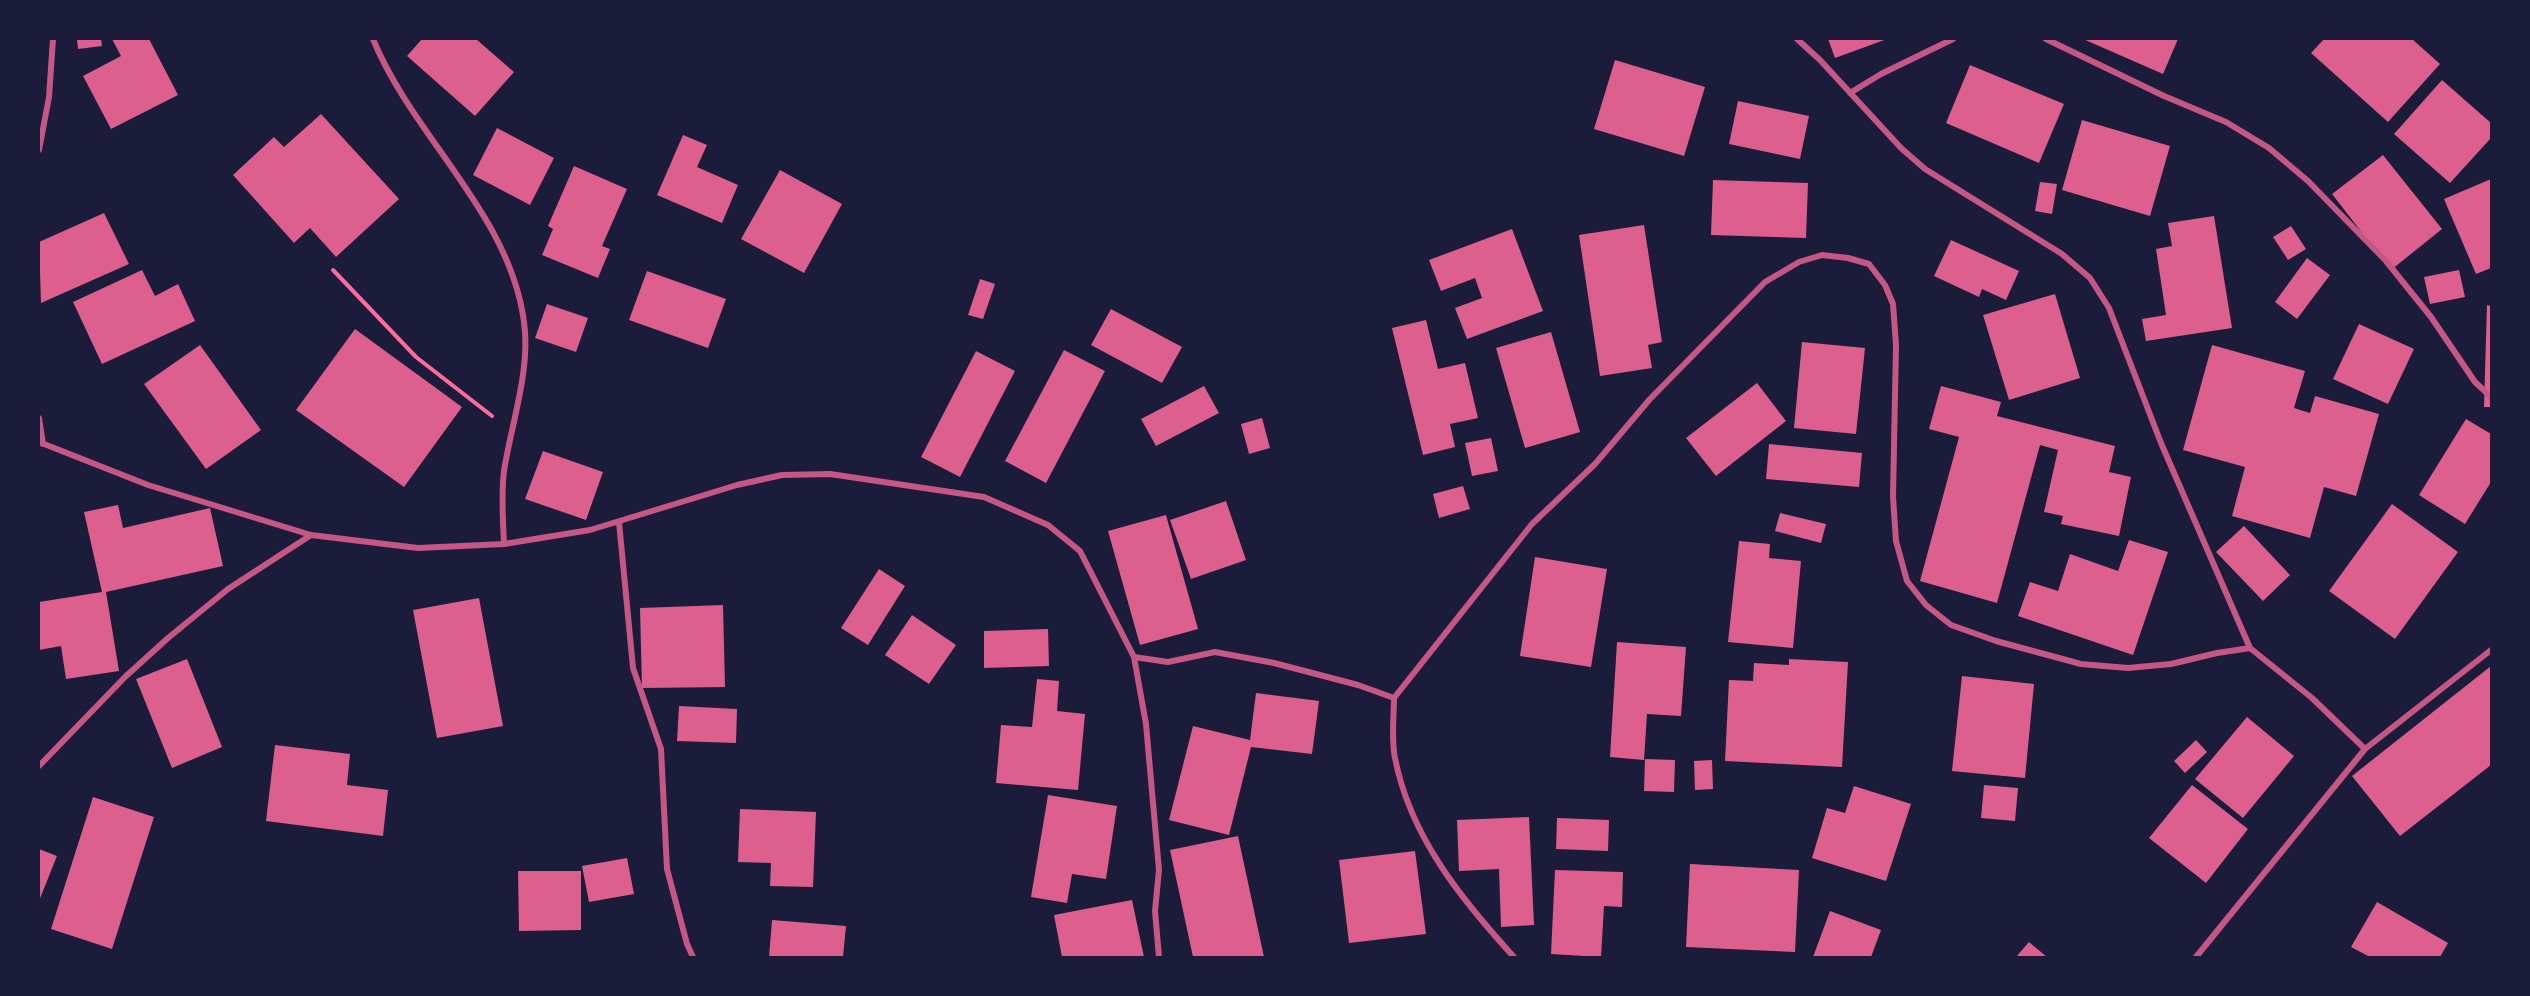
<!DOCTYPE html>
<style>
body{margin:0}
#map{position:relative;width:2530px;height:996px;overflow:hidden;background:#1b1b3a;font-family:"PT Sans Narrow",sans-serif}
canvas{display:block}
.frame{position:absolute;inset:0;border:40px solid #1b1b3a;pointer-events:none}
</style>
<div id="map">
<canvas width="2530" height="996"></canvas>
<div class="frame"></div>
</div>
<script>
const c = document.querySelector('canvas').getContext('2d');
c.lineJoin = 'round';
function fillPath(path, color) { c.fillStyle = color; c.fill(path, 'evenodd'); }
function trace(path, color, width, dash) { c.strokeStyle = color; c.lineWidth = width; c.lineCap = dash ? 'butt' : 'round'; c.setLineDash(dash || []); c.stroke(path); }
fillPath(new Path2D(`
 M77 39H101L102 46 78 49Z
 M112 39H149L178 95 111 129 83 76 121 56Z
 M422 39H476L514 72 475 116 407 56Z
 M1828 39H1887L1835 58Z
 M2083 39H2178L2163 74Z
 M2324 39H2412L2440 64 2388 122 2311 53Z
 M1615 60 1705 87 1684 156 1594 129Z
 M1970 65 2064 104 2039 163 1946 123Z
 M2442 80 2491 123V138L2450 183 2394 134Z
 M1738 101 1809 116 1800 159 1729 144Z
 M321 114 399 199 336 257 310 228 294 243 233 175 274 137 284 147Z
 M2082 120 2170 146 2150 216 2062 190Z
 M497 128 554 158 530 205 473 175Z
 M683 135 707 145 697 167 738 185 722 223 657 195Z
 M2383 155 2442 229 2391 270 2332 194Z
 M574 166 627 189 602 246 610 249 598 278 542 255 553 229 548 226Z
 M780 170 842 204 804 273 741 239Z
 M2491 179V268L2476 274 2444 199Z
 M1713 180 1808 183 1806 238 1711 235Z
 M2040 182 2057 184 2052 214 2035 211Z
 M104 213 129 264 41 303 39 242Z
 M2214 216 2232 328 2146 341 2142 319 2166 315 2156 249 2172 246 2168 223Z
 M1644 225 1662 342 1648 345 1652 368 1600 376 1579 235Z
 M2291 226 2306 249 2288 260 2273 237Z
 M1512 229 1543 311 1467 339 1455 308 1482 298 1475 278 1441 291 1429 260Z
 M1951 240 2019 271 2006 300 1982 289 1979 297 1934 276Z
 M2307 258 2330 275 2297 319 2275 302Z
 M142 270 155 296 178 284 195 321 102 364 73 302Z
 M2459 270 2465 297 2430 304 2424 277Z
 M647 271 726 299 708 348 629 320Z
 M980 279 995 284 983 319 968 315Z
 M2055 294 2080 378 2009 400 1983 315Z
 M547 304 588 318 576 352 535 338Z
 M2487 305 2491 306V407H2484Z
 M1111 309 1182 347 1162 383 1091 345Z
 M1426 320 1438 369 1465 363 1478 418 1450 424 1455 447 1423 455 1392 328Z
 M2359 324 2414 349 2388 404 2333 379Z
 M355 329 462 407 404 487 296 410Z
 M1551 332 1580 432 1525 448 1496 348Z
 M1802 342 1865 348 1856 434 1794 428Z
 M200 345 261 430 206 469 144 384Z
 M2212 345 2305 371 2294 408 2310 413 2315 396 2379 414 2356 496 2324 487 2310 538 2232 516 2245 467 2183 450Z
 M1064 350 1105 371 1046 483 1005 461Z
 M976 351 1015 371 960 477 921 457Z
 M1757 383 1786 421 1716 476 1686 438Z
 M1204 386 1219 413 1156 446 1141 419Z
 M1941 386 2001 402 1997 416 2115 446 2109 472 2131 477 2119 536 2061 524 2063 516 2044 512 2058 450 2040 445 1997 603 1920 581 1959 437 1929 429Z
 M1262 418 1270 448 1249 454 1241 424Z
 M2466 419 2491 434V482L2465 524 2419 495Z
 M1491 438 1498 471 1472 476 1465 443Z
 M1769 444 1862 453 1859 487 1766 479Z
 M543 451 603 472 586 520 525 499Z
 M1463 486 1470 509 1439 518 1433 494Z
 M1226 501 1246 560 1191 579 1170 520Z
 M2392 504 2458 552 2395 639 2329 591Z
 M118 505 123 528 210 508 223 566 106 592 119 671 66 679 61 646 39 650V602L102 592 84 512Z
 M1780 513 1826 524 1821 543 1775 531Z
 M1166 515 1198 629 1140 645 1108 531Z
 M2244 526 2290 575 2263 601 2216 552Z
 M2129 540 2168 552 2133 655 2018 616 2030 582 2058 591 2070 554 2118 571Z
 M1739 541 1770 544 1769 558 1801 561 1793 648 1728 642Z
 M1535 557 1607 569 1591 667 1520 656Z
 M879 569 905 586 868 645 841 628Z
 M479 598 503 726 437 738 413 610Z
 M723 605 725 687 642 688 640 608Z
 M912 615 956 645 929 684 885 655Z
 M1048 629 1049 666 984 668V631Z
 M1617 642 1686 647 1681 716 1647 714 1644 760 1610 757Z
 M187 659 222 747 172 768 136 679Z
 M1789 659 1848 662 1842 767 1725 761 1729 680 1753 681 1754 663 1789 665Z
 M2491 666V765L2400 836 2352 776Z
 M1962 676 2034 684 2025 778 1952 771Z
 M1037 679 1059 681 1057 711 1085 714 1078 790 996 783 1001 725 1032 727Z
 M1256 693 1319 701 1312 754 1251 747 1229 835 1169 820 1193 726 1250 740Z
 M679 706 737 709 736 743 677 741Z
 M2247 717 2294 756 2243 818 2195 779Z
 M2196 740 2207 752 2185 773 2174 761Z
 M275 745 350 754 347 785 388 790 383 836 266 821Z
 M1645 759 1675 760 1674 792 1644 791Z
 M1712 760 1713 789 1695 790 1694 761Z
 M1984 785 2018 788 2015 821 1981 818Z
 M2192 785 2248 829 2206 883 2149 838Z
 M1854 786 1911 804 1886 881 1812 858 1827 808 1845 813Z
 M1048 795 1117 806 1106 879 1072 874 1067 903 1031 897Z
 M93 797 154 817 112 949 51 929Z
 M740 809 816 812 813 887 770 886 771 863 738 862Z
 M1529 817 1534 925 1501 927 1499 869 1459 871 1457 820Z
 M1557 818 1609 820 1608 851 1556 849Z
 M1238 836 1264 957H1193L1170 850Z
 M39 849 57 856 39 901Z
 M1415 851 1426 934 1349 943 1339 860Z
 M627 858 634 894 589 902 582 866Z
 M1690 864 1799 870 1795 952 1686 947Z
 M1555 870 1623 872 1622 907 1604 906 1601 957 1551 954Z
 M518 871H581V930L519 931Z
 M1132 900 1144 957H1062L1054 915Z
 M2377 902 2448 943 2440 957H2370L2351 947Z
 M1830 911 1881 930 1871 957H1813Z
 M772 920 846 926 843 957H769Z
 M2029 942 2047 957H2016Z`), '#dd5f8e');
trace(new Path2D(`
 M333 270 416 357 492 416`), '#ff6b9d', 4);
trace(new Path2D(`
 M373 39C413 137 510 214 524 322 531 369 511 425 504 471 501 495 503 520 504 544
 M1797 39 1820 60 1901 148 1925 169 2062 254 2090 278 2109 308 2161 443 2250 648
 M2046 39 2164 96 2226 122 2269 148 2308 181 2386 261 2431 317 2475 382 2491 397
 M1850 93 1881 74 1953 39
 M39 150 49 97 53 39
 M39 418 43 444
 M39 442 148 485 311 535 418 548 504 544 590 530 737 485 782 475 830 474 984 497 1048 525 1080 551 1134 657 1168 662 1215 652 1274 663 1358 685 1394 698 1532 524 1595 464 1650 399 1765 282 1799 262 1822 255 1848 258 1869 264 1885 285 1893 304 1896 345 1893 497 1896 541 1907 581 1926 605 1951 625 1996 641 2081 664 2128 668 2171 664 2217 653 2250 648 2312 698 2365 749
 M619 522 633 668 661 749 667 869 687 944 693 957
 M1134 657 1146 724 1159 870 1155 911 1159 957
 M1394 698C1394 717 1391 739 1395 758 1410 836 1461 899 1514 957
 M39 766 125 677 168 638 228 589 311 535
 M2196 957 2365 749 2491 650`), '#c65784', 6);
</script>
